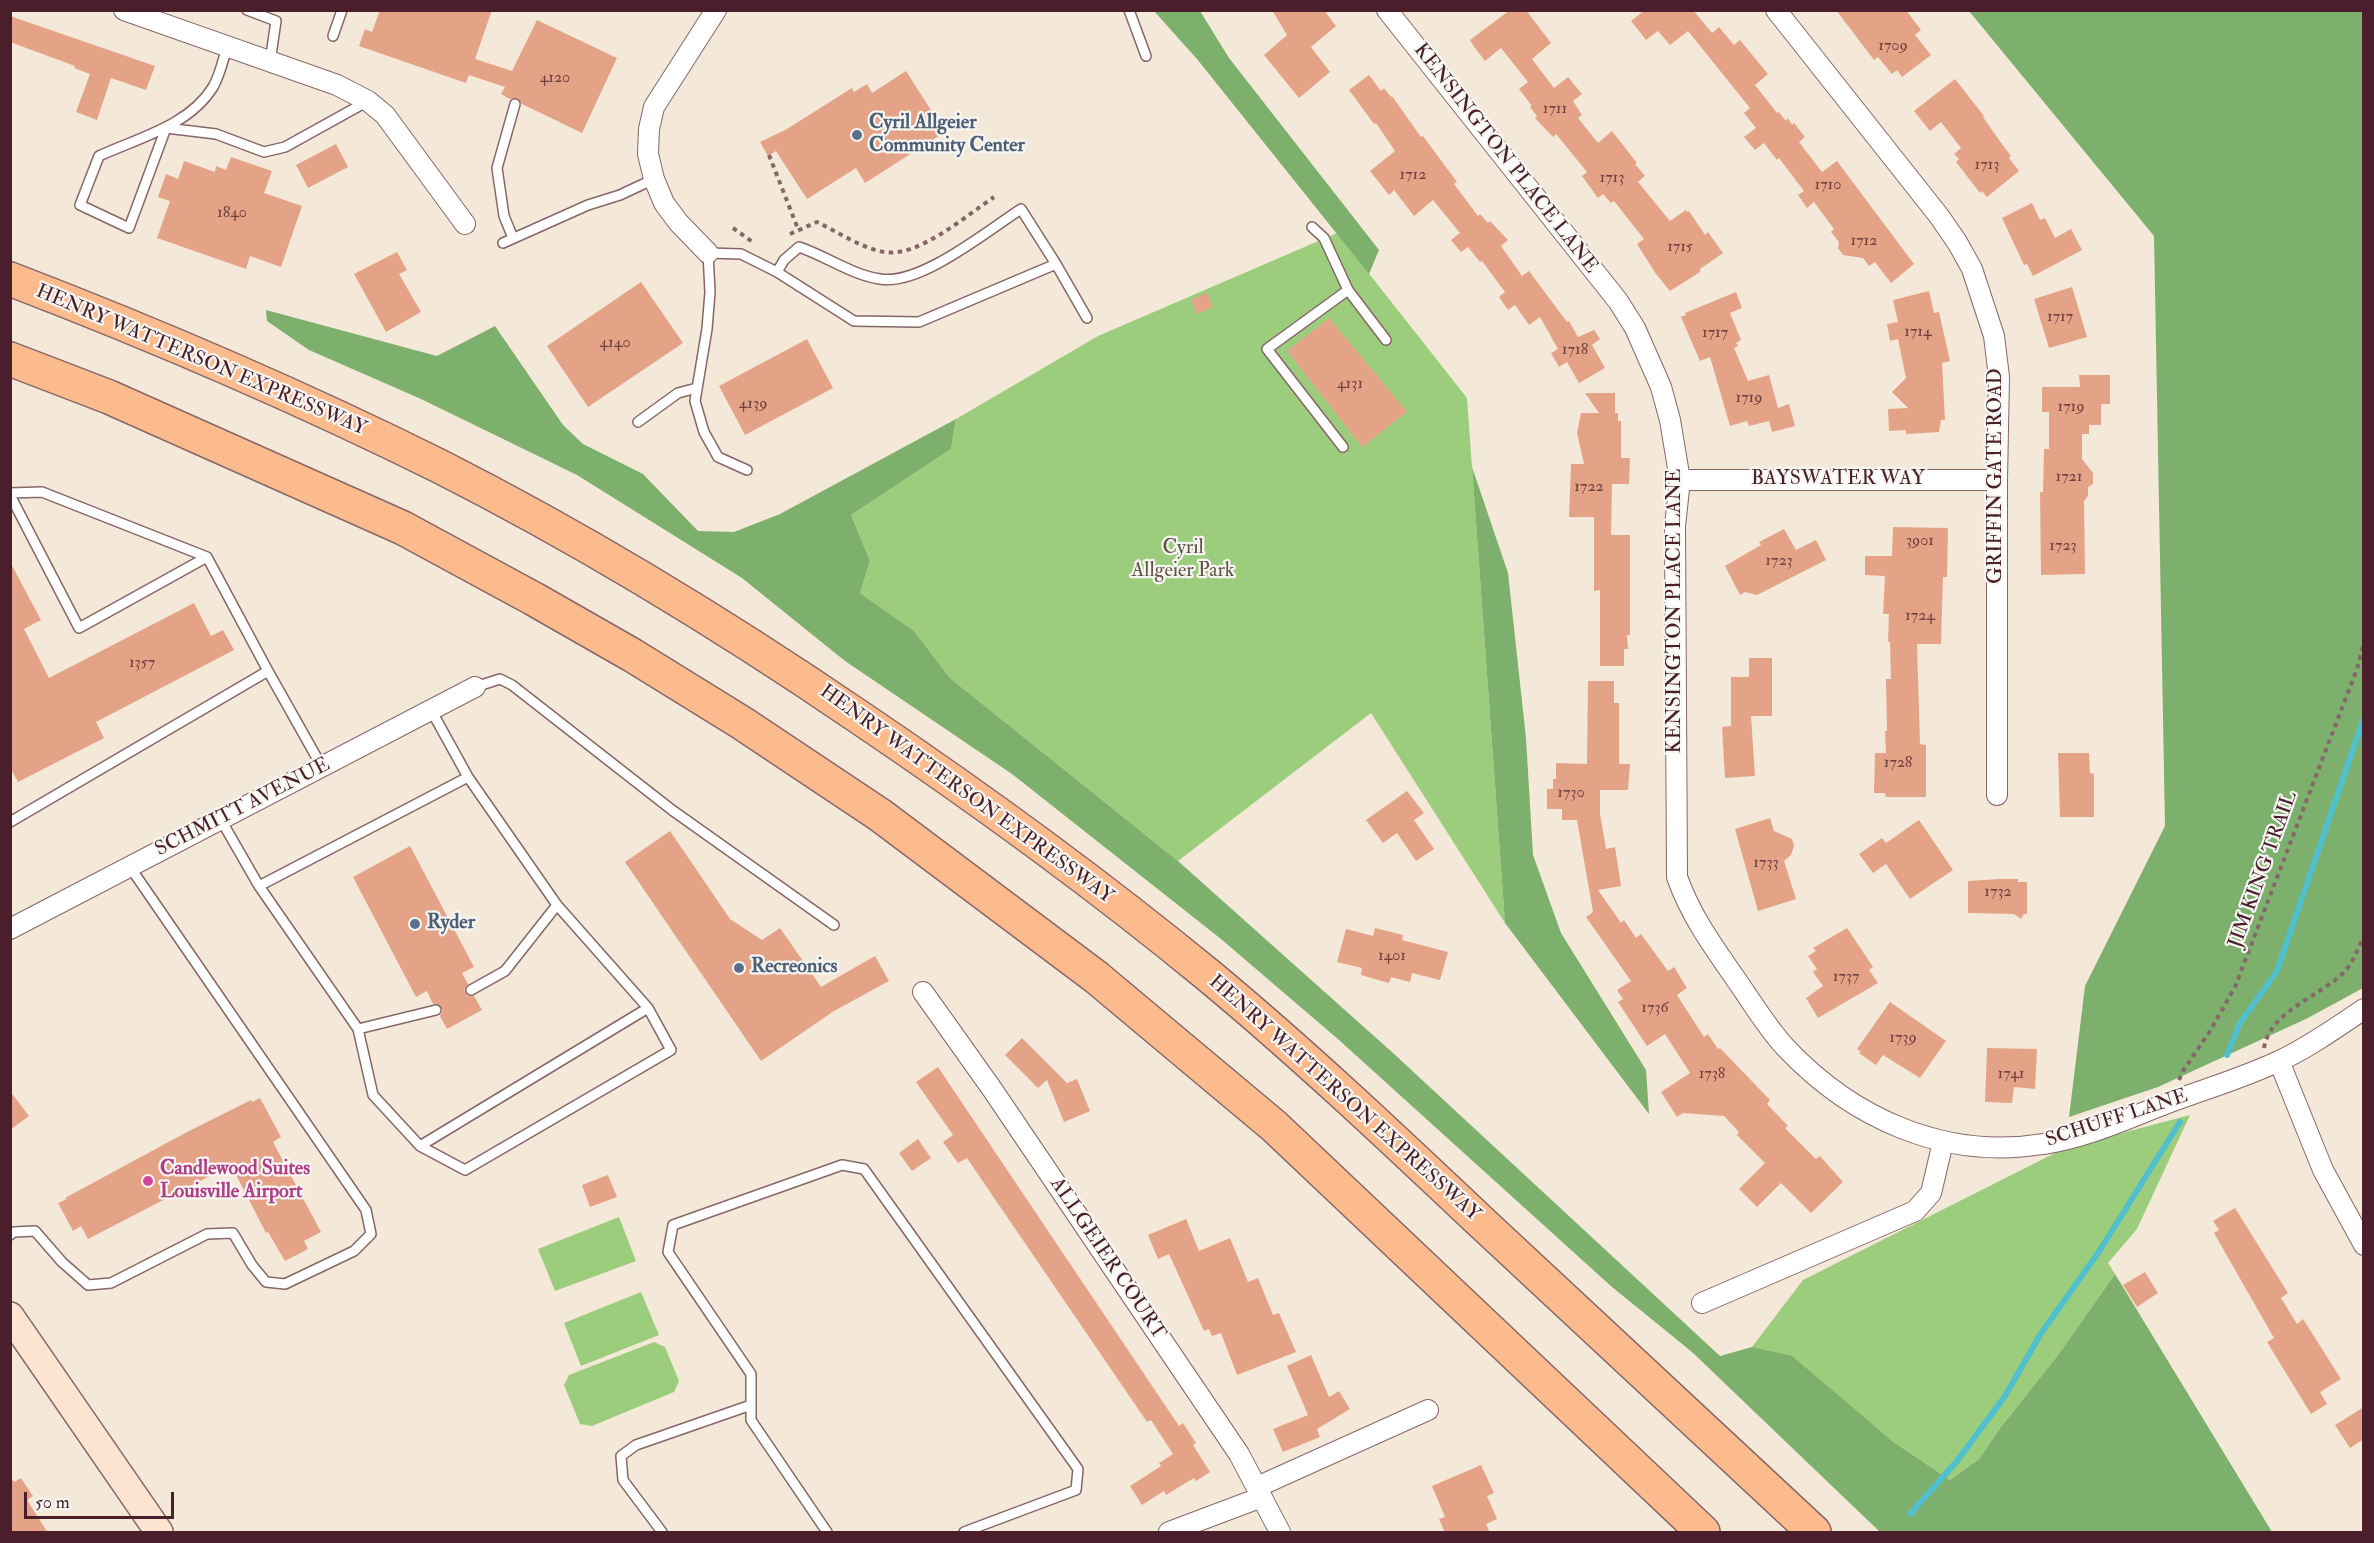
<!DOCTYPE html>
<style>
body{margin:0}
#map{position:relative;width:2374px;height:1543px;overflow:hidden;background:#f4e9d8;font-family:"IM FELL Double Pica",serif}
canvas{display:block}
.frame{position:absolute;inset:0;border:12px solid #4a1f2b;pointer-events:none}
.scale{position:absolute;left:24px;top:1492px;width:150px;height:27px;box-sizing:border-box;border:3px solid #4a1f2b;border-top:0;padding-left:8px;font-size:18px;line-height:21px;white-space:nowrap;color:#4a1f2b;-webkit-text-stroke:4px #f6f6f2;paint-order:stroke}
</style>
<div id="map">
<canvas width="2374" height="1543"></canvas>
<div class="frame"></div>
<div class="scale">50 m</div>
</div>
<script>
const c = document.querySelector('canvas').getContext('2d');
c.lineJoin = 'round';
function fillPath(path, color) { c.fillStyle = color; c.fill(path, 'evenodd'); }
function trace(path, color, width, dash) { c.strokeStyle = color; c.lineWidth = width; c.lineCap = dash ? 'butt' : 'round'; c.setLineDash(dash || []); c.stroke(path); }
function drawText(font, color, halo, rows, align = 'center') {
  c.font = font + ' "IM FELL Double Pica",serif'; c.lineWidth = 4.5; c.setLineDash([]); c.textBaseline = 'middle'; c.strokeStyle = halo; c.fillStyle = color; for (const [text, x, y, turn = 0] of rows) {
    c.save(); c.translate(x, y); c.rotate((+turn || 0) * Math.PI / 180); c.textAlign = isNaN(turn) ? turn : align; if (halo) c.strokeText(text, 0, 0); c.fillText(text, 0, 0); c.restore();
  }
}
fillPath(new Path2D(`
 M1337 233 1467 398 1505 923 1371 713 1178 861 950 678 914 631 860 593 870 561 851 515 951 449 956 419 1098 336Z
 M2190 1115 2137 1229 2108 1263 2115 1274 2058 1355 2001 1427 1979 1459 1950 1480 1752 1347 1803 1280 2065 1148Z
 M619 1217 636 1261 555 1291 538 1249Z
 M641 1292 659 1335 581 1366 564 1323Z
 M654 1342 665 1347 679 1381 674 1392 592 1426 580 1424 564 1385 569 1375Z`), '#9ccd7d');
fillPath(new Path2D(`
 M1154 11H1200L1229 58 1379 250 1369 274 1197 59Z
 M1969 11H2363V988L2308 1018 2158 1087 2069 1117 2085 986 2165 826 2154 236Z
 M266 310 437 356 495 326 563 425 583 444 643 474 698 531 734 532 780 514 956 419 951 449 851 515 870 561 860 593 914 631 950 678 1178 861 1393 1053 1720 1356 1752 1347 1792 1356 1892 1441 1950 1480 1979 1459 2001 1427 2058 1355 2115 1274 2272 1532H1880L1692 1352 1612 1287 1339 1040 1221 939 1012 774 845 661 742 578 577 475 421 399 309 350 267 321Z
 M1472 467 1508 573 1526 738 1533 855 1561 933 1646 1070 1649 1114 1505 923Z`), '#7db06c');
trace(new Path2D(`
 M2227 1055 2240 1023 2277 971 2364 717
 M1910 1514 1957 1461 2005 1396 2040 1335 2100 1250 2180 1122`), '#52bfcc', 6);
fillPath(new Path2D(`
 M380 10H492L475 59 512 71 537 20 617 58 582 133 522 104 517 98 510 99 501 94 505 87 469 75 466 83 359 46 365 29 372 32Z
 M1272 10H1324L1336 26 1311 47 1330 72 1299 98 1264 55 1287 35Z
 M1510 10H1526L1551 43 1532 59 1554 88 1568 77 1582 94 1573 101 1582 115 1578 118 1598 143 1612 131 1637 163 1635 164 1645 176 1638 182 1670 221 1686 210 1687 212 1689 211 1705 235 1708 232 1723 253 1700 269V272L1670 291 1656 274 1637 244 1644 239 1614 201 1611 203 1603 194 1598 198 1582 176 1587 172 1556 134 1553 137 1535 118 1537 116 1530 107 1532 106 1519 89 1528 82 1501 48 1485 61 1475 48 1470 40Z
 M1645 10H1693L1712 33 1719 27 1734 45 1740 40 1768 74 1755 85 1777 113 1778 111 1786 121 1788 118 1792 125 1794 123 1805 137 1799 142 1822 172 1837 161 1914 264 1891 283 1875 262 1869 266 1863 258 1843 255 1838 248 1839 242 1831 232 1834 229 1814 202 1807 208 1798 195 1804 191 1779 158 1777 160 1764 143 1755 150 1744 137 1756 128 1744 113 1750 108 1688 31 1670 45 1658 31 1646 40 1631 21Z
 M1836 10H1906L1921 30 1915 35 1931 55 1902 77 1897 70 1892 74 1878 57 1874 60Z
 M10 16 155 66 146 90 111 78 97 120 76 112 90 74 74 68 75 66 10 42Z
 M906 71 945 132 865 183 856 168 807 199 776 151 768 156 760 142 787 129 852 88 854 92 867 84 872 93Z
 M1369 75 1381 91 1384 88 1391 97 1392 96 1421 137 1423 136 1457 182 1454 184 1478 216 1480 214 1488 223 1490 221 1508 240 1501 246 1522 276 1529 271 1567 322 1569 321 1578 337 1594 330 1600 339 1592 345 1605 368 1579 383 1567 362 1559 367 1551 353 1558 349 1540 317 1529 325 1515 305 1508 310 1499 297 1505 292 1482 261 1480 262 1468 247 1461 252 1451 240 1460 233 1433 200 1414 216 1394 190 1389 195 1370 171 1395 151 1376 123 1374 124 1349 90Z
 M1955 79 1984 116 1983 117 1999 140 2011 156 2009 158 2019 171 1987 197 1982 191 1980 193 1956 162 1959 159 1954 154 1961 148 1941 122 1930 131 1914 111Z
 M336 144 348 167 308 188 296 165Z
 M231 157 272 171 264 193 302 206 281 267 250 256 246 269 157 238 170 201 158 197 166 174 178 179 184 161 215 172 216 166 226 170Z
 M2032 203 2040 220 2045 218 2055 238 2071 229 2082 250 2033 276 2027 264 2024 265 2002 218Z
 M397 252 407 270 399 274 421 312 386 332 354 274Z
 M641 282 683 343 588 407 547 346Z
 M2072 287 2087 337 2049 348 2034 299Z
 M1929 291 1934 313 1939 312 1950 361 1942 363 1945 420H1941L1939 432 1906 434V430L1889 431 1888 409 1908 408 1892 392 1906 378 1898 339 1890 341 1887 324 1898 322 1893 300Z
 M1736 292 1742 308 1730 313 1741 340 1736 343 1738 346 1734 348 1748 381 1769 375 1778 408 1789 404 1795 426 1772 432 1769 421 1749 426 1747 421 1730 426 1710 357 1700 361 1687 331 1681 317 1686 315 1685 313Z
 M1207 293 1213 307 1197 314 1191 300Z
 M1329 318 1407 412 1362 447 1287 351Z
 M807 339 833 388 745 435 719 386Z
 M2079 375H2110V404H2101V425H2089V434H2082V459L2093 473V484L2088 487V496L2084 501 2085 574 2041 575 2040 492H2043L2044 449H2049V412H2042V387H2080Z
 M1585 393H1615V413H1618V421H1621V458H1630L1629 484H1612L1611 535H1630V635H1627L1628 649H1624V666H1600V590L1594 591V517H1569L1571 464H1584L1577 433 1581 413H1599Z
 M1893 527 1948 528 1947 577H1943L1941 644H1917L1920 744 1926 745V797H1886L1885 793H1874L1875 753H1886L1885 731H1887L1886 679H1891L1890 642H1888L1889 614H1883L1885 576 1865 575V556H1892Z
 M1784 529 1796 550 1816 540 1826 560 1757 595 1745 592 1740 595 1725 566 1761 545 1759 542Z
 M10 562 41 620 24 629 49 678 194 603 211 636 223 630 234 650 96 722 104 738 18 782 10 767Z
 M1749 658H1772V716H1751L1755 776 1725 778 1722 727 1731 726V677H1749Z
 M1588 681H1614V703H1619V764H1630L1628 790H1600V814L1606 849 1615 847 1621 886 1598 890 1621 923 1624 920 1636 938 1641 934 1668 971 1674 967 1687 988 1677 995 1704 1037 1708 1034 1718 1049 1720 1048 1770 1100 1767 1104 1788 1126 1785 1128 1816 1159 1820 1156 1843 1182 1811 1213 1781 1183 1757 1207 1739 1189 1765 1163 1737 1135 1739 1132 1724 1116 1683 1113 1677 1117 1661 1092 1690 1073 1665 1034 1647 1046 1618 1002 1623 999 1617 990 1631 981 1586 917 1593 912 1577 820H1562V809H1547V789H1553V779H1556V763L1587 764Z
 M2058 753H2089L2090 773 2094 774V817H2060Z
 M1407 791 1424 813 1414 820 1434 849 1416 861 1397 833 1383 843 1366 820Z
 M1770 818 1774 831 1792 839 1794 846 1791 855 1784 861 1796 899 1758 911 1735 829Z
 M1919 820 1953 870 1910 899 1886 864 1873 873 1859 854 1882 838 1886 843Z
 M670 831 730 919 762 940 780 928 821 987 875 956 889 981 834 1011 761 1061 625 862Z
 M410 846 474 967 462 973 468 984 464 990 468 996H474L482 1010 447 1029 440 1016 443 1011 440 1005 433 1004 427 991 416 997 353 877Z
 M2000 879H2018V882H2027V914H2024L2021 919 2014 914 1968 913V881Z
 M1375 928 1403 935 1402 940 1448 952 1440 980 1412 973 1410 982 1391 977 1389 983 1361 975 1362 968 1337 962 1346 929 1373 936Z
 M1847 928 1873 967 1869 970 1878 983 1818 1018 1806 998 1823 986 1813 972 1817 969 1808 956 1816 951 1813 948Z
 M1890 1002 1946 1041 1920 1078 1883 1055 1876 1065 1859 1053 1861 1052 1857 1049Z
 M1022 1038 1067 1083 1077 1079 1090 1111 1064 1122 1047 1080 1038 1088 1005 1055Z
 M1987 1048 2037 1049 2035 1089 2014 1087 2012 1103 1985 1102Z
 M938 1067 1179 1426 1183 1423 1196 1443 1193 1445 1210 1472 1196 1481 1194 1478 1166 1495 1164 1491 1142 1505 1130 1486 1161 1466 1159 1463 1173 1454 1151 1420 1147 1422 971 1164 967 1158 958 1163 943 1142 953 1135 916 1082Z
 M10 1091 29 1116 10 1130Z
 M260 1098 281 1137 273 1142 321 1232 304 1241 308 1249 285 1261 268 1232 266 1233 231 1165 88 1239 81 1226 73 1231 58 1203 67 1199 65 1198 187 1132 251 1100 252 1102Z
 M918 1139 931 1158 912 1171 899 1153Z
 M608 1175 617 1197 590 1207 582 1185Z
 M2235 1208 2288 1293 2281 1298 2297 1324 2303 1319 2341 1379 2320 1392 2327 1404 2311 1414 2267 1342 2274 1338 2214 1233 2219 1230 2213 1221Z
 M1186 1219 1199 1251 1230 1238 1248 1282 1258 1278 1273 1315 1279 1313 1296 1352 1237 1375 1221 1333 1212 1336 1209 1329 1204 1331 1169 1254 1158 1259 1148 1235Z
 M2145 1272 2158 1293 2137 1307 2123 1285Z
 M1311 1355 1329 1397 1339 1391 1350 1409 1317 1429 1320 1437 1283 1452 1273 1429 1308 1415 1287 1366Z
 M2364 1407V1439L2350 1448 2335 1425Z
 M1481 1465 1494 1493 1487 1496 1497 1519 1486 1524 1490 1533H1445L1439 1519 1445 1517 1432 1486Z
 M10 1477 14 1482 21 1478 33 1496 27 1500 48 1533H10Z`), '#e4a387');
const lane = new Path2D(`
 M247 10 276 21 270 62
 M1129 10 1146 56
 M333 36 342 10
 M227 47C223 60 220 75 213 87 189 126 138 138 99 156L80 205 129 228 166 128 216 134 264 152 285 147 368 101
 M1312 227 1324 238 1348 290 1386 340
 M513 238 504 216 497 168 515 104
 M503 243 588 205 620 195 654 179
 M1056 264 1087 318
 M638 422 678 393 697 388
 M1343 447 1267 349 1348 290
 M747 470 718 457 704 432 695 401 707 329 710 292 708 253 741 254 777 272 854 321 919 322 1056 264 1021 209C987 231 920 286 880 279 852 275 826 256 799 247L784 260 777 272
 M10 493 42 492 207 557 268 671
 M10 495 79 628 207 557
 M475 687 500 679 512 685 672 810 834 925
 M221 820 259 886 358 1029 373 1095 420 1146 465 1170 671 1050 648 1008 557 905 468 777 431 710
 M10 822 268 671 322 767
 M259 886 468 777
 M471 990 505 971 557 905
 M358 1029 436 1010
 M420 1146 648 1008
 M10 1235 14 1232 35 1231 62 1262 88 1285 111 1283 207 1234 233 1233 252 1265 266 1282 285 1284 354 1251 371 1234 366 1210 130 867
 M662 1532 623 1480 621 1456 636 1445 751 1405
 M827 1532 751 1420V1374L668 1252 673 1225 842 1165 864 1169 1078 1469 1076 1490 964 1532`);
const street = new Path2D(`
 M124 10 337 85 368 101 385 115 465 224
 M1387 10 1618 301 1635 328 1661 387 1670 420 1680 480 1675 526 1677 877C1693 922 1719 954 1746 994 1758 1012 1771 1032 1786 1048 1853 1119 1945 1160 2043 1144 2086 1138 2128 1118 2168 1103 2205 1089 2243 1078 2279 1061 2306 1049 2339 1026 2364 1009
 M1776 10 1939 216 1957 242 1972 269 1994 336 1999 377 1997 480V795
 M708 253 678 222 664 203 654 179 648 154 649 129 654 107 716 10
 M1680 480H1997
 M10 929 475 687
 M923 992 992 1089 1239 1454 1280 1532
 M2279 1061 2323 1170 2364 1245
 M1702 1303 1915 1211 1931 1193 1943 1142
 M1257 1487 1428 1410
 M1169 1532 1262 1497`);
const secondary = new Path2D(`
 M10 1316 159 1532`);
const highway = new Path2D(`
 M10 279C156 335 300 397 439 466 585 540 724 625 859 717 979 798 1096 883 1208 975 1302 1053 1391 1137 1480 1221 1592 1325 1703 1429 1814 1532
 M10 359 109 397 403 528 534 599 632 655 742 723 880 815 1096 977 1274 1126 1703 1532`);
trace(lane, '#866668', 12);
trace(street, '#866668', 22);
trace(secondary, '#866668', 30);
trace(highway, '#866668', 36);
trace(new Path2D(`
 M769 155 798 229
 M733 228 754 243
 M790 234 817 222C838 232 861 248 884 252 918 258 967 215 994 197
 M2264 1048C2270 1010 2323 996 2346 970 2354 961 2358 947 2364 937
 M2179 1080 2183 1071 2210 1031 2235 987 2357 669 2364 643`), '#866668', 4, [4.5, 4.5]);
trace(lane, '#fff', 9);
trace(street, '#fff', 20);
trace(secondary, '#fde4d1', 27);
trace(highway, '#fbbb8d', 33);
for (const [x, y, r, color] of [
 [857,135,6,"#5c6f8a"],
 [415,924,6,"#5c6f8a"],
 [739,968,6,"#5c6f8a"],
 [148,1181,6,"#d1479c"]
]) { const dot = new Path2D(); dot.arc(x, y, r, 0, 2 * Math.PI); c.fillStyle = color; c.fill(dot); trace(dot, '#f6f6f2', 2); }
drawText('16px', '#704042', null, [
 ["1709",1893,47],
 ["4120",555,79],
 ["1711",1555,110],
 ["1713",1987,166],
 ["1712",1413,176],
 ["1713",1612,179],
 ["1710",1828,186],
 ["1840",232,214],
 ["1712",1864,242],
 ["1715",1680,248],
 ["1717",2060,318],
 ["1714",1918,333],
 ["1717",1715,334],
 ["4140",615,344],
 ["1718",1575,351],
 ["4131",1350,385],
 ["1719",1749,399],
 ["4139",753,405],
 ["1719",2071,408],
 ["1721",2069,478],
 ["1722",1589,488],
 ["3901",1920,542],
 ["1723",2063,547],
 ["1723",1779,562],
 ["1724",1920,617],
 ["1357",142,664],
 ["1728",1898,764],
 ["1730",1571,794],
 ["1733",1766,864],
 ["1732",1998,893],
 ["1401",1392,957],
 ["1737",1846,978],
 ["1736",1655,1009],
 ["1739",1903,1039],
 ["1738",1712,1075],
 ["1741",2011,1075]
]);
drawText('bold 20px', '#4e5e75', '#f6f6f2', [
 ["Cyril Allgeier",869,124],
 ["Community Center",869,147],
 ["Ryder",427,924],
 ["Recreonics",751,968]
], 'left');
drawText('20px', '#4a1f2b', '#f6f6f2', [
 ["KENSINGTON PLACE LANE",1505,159,52],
 ["HENRY WATTERSON EXPRESSWAY",201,361,23],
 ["GRIFFIN GATE ROAD",1997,476,-90],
 ["BAYSWATER WAY",1838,480],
 ["KENSINGTON PLACE LANE",1676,611,-90],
 ["HENRY WATTERSON EXPRESSWAY",966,795,36],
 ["SCHMITT AVENUE",243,808,-27],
 ["JIM KING TRAIL",2264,870,-70],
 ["HENRY WATTERSON EXPRESSWAY",1344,1099,42],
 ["SCHUFF LANE",2117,1119,-18],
 ["ALLGEIER COURT",1107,1259,56]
]);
drawText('20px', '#635344', '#f6f6f2', [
 ["Cyril",1183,549],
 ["Allgeier Park",1183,572]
]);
drawText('bold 20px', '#b23c85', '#f6f6f2', [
 ["Candlewood Suites",160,1170],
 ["Louisville Airport",160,1193]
], 'left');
</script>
